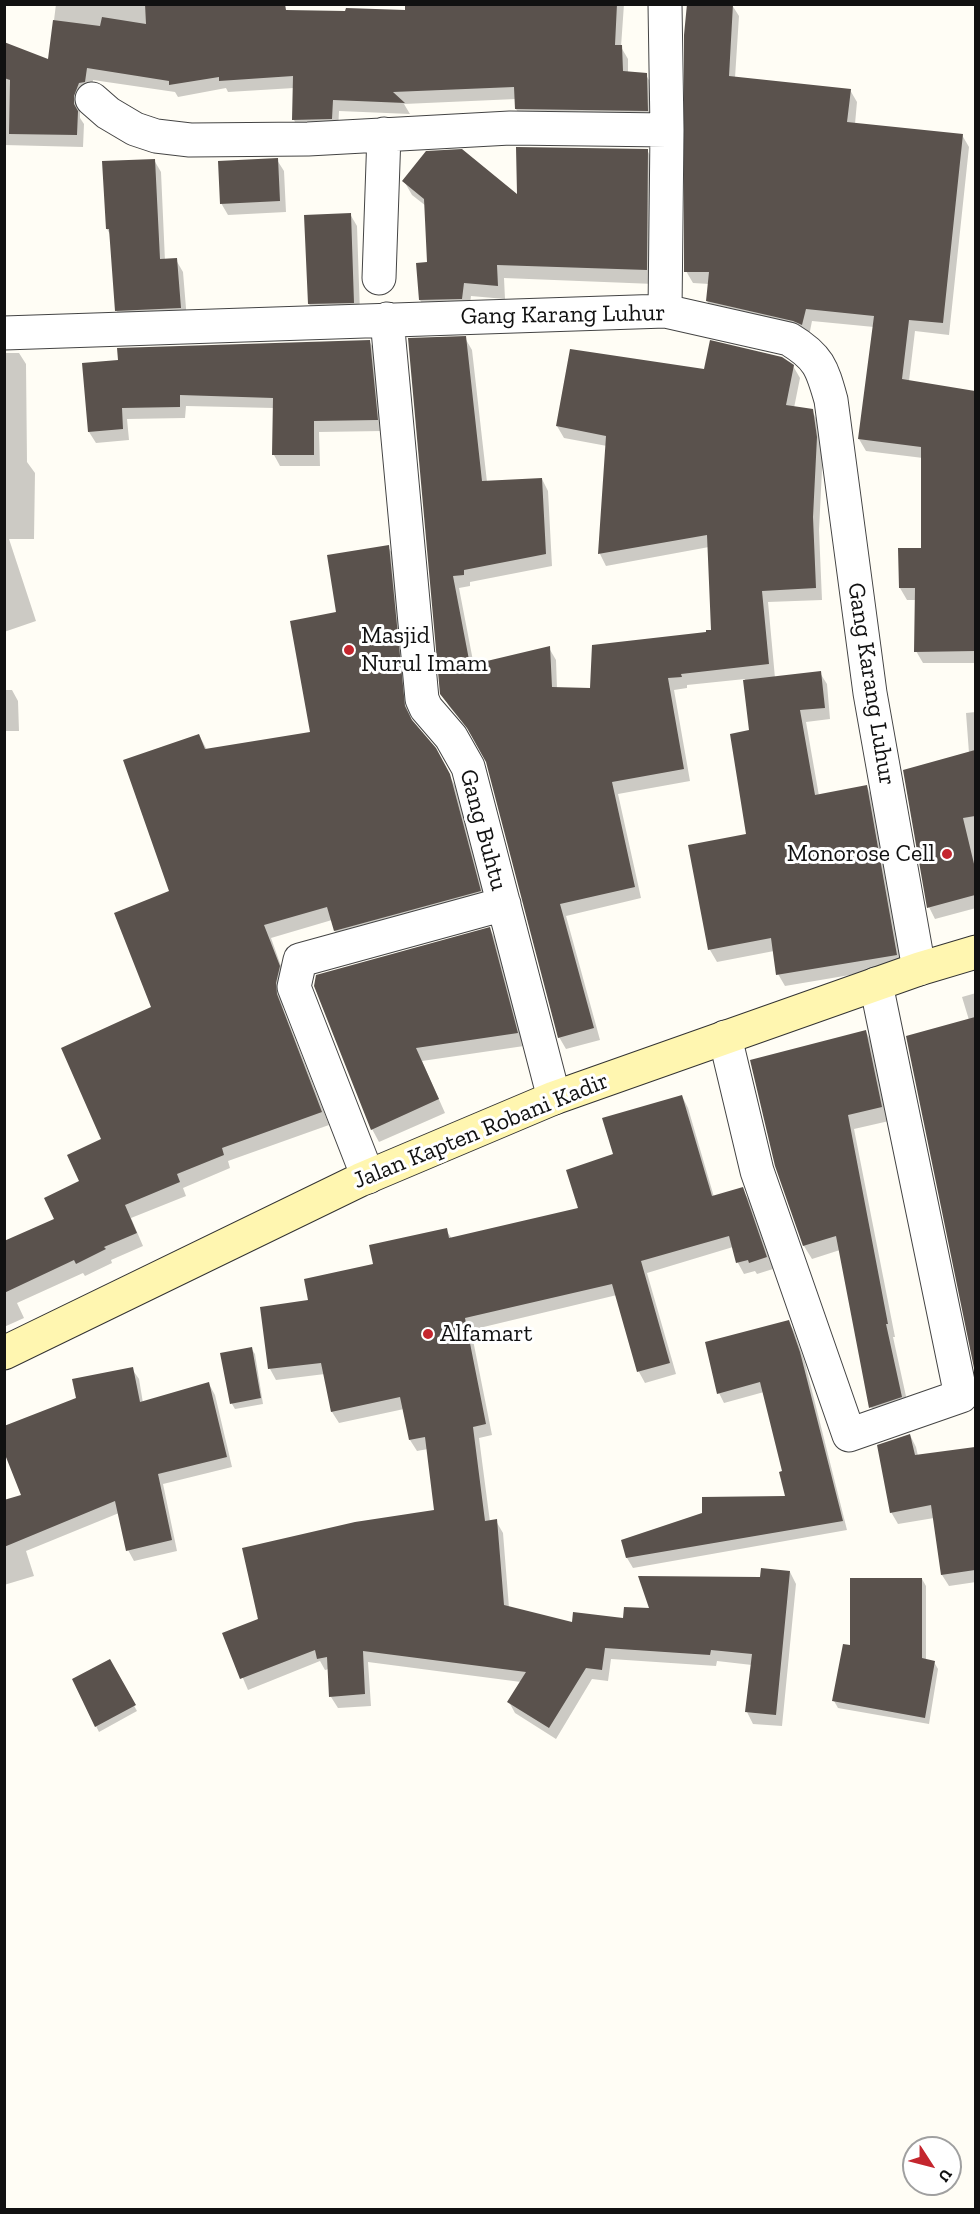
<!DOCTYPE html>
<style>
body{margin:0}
#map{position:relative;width:980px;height:2214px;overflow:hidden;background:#fffdf5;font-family:"Zilla Slab",serif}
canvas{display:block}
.frame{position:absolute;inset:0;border:6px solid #111;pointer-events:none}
.north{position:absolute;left:902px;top:2136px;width:60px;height:60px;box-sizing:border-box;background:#fff;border:2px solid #a0a0a0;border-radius:50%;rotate:126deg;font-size:16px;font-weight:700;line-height:24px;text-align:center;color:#111}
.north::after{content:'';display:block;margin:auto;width:21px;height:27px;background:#c4262e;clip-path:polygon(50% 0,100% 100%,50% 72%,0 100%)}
</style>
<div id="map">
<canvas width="980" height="2214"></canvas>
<div class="frame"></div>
<div class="north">U</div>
</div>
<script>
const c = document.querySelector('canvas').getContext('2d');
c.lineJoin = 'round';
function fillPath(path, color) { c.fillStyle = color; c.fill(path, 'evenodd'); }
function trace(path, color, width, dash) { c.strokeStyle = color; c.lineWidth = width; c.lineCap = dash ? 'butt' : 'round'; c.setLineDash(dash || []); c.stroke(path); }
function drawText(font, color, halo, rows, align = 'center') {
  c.font = font + ' "Zilla Slab",serif'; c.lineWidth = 6; c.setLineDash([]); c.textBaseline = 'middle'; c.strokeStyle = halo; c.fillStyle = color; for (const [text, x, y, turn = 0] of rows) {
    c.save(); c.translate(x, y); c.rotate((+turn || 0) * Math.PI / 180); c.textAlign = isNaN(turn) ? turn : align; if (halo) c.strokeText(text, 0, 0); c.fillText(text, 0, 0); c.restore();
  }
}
fillPath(new Path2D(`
 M56 4H266L282 12 407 11 406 4H624L621 47 628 59V73L646 75 653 87 654 123 523 121 516 109V99L404 104 410 114 339 111 338 131 300 132 294 120V88L228 92 226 88 178 97 175 92 93 80 91 94 80 109V118L84 124 83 147 4 145V43L49 61Z
 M732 5 739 16 735 78 850 90 857 102 855 124 962 135 969 147 949 335 915 331 909 381 976 392V663H923L916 651V600H907L900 588V549H923V458L866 451 859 439 874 327 812 321 809 336 714 313 707 301 709 284 693 283 686 271Z
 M647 150 655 164 654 284 504 278 505 299 471 296 469 312 428 314 420 300 418 264H429L426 206 412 195 404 181 519 198Z
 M154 160 161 172 165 261 176 260 183 272 187 320 123 322 116 310 111 236 107 229Z
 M277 160 284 171 286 212 228 215 221 203Z
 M350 214 357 226 360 314 316 316 309 304Z
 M465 338 472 350 487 482 542 479 548 491 552 566 470 582V586L459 588 474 666 549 648 556 660 557 689H591L712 631 709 547 606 566 600 554 607 446 564 438 557 426 705 371 793 366 800 378 794 408 812 411 819 423 823 450 819 530 822 600 768 602 775 678 820 673 827 684 830 719 806 722 819 796 867 787 873 799 903 966 785 986 778 974 774 951 717 962 710 950 690 846 747 836 751 732 745 679 687 685V688L674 690 690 781 618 794 641 898 566 916 600 1040 566 1049 559 1037 487 761 475 738 449 706 442 694Z
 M369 341 376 352 383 431 319 432 320 466H280L274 455V408L186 406 185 418 127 419 129 440 96 443 89 432 84 365Z
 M4 353H19L26 364 27 462 35 473 34 539H9L36 621 4 632Z
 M388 547 396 559 411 721 434 749 457 789 487 904 343 944 335 931 332 920 271 938 286 980 282 997 283 1008 329 1125 228 1161 230 1168 183 1188 186 1196 131 1218 143 1246 111 1260 112 1263 85 1276 83 1273 17 1303 24 1318 4 1327V1242L56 1219 81 1182 103 1140 153 1008 171 892 199 735 207 750 311 733 338 613Z
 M4 690H12L18 701 19 731H4Z
 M976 712V908L935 919 929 907 969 753 966 713Z
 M490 929 497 942 524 1046 422 1061 445 1113 379 1142 372 1129 317 976Z
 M976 993V1323L971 1325 969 1020 962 997Z
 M866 1032 873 1045 889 1121 854 1129 895 1337H893L909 1410 878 1421 871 1407 840 1250 812 1259 804 1246 776 1165Z
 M682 1096 688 1108 714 1197 742 1189 749 1200 773 1269 757 1274 755 1271 744 1274 738 1263 733 1247 647 1273 676 1374 645 1383 639 1372 617 1295 471 1330 492 1435 479 1438 490 1522 496 1521 503 1533 509 1608 573 1624 624 1620 651 1610 790 1572 796 1584 782 1726 753 1724 747 1712 752 1665 717 1661 716 1666 611 1659 608 1681 592 1679 556 1739 515 1713 509 1702 521 1682 368 1662 371 1706 338 1708 331 1697 329 1669 325 1670 320 1661 248 1690 224 1634 260 1620 436 1512 428 1449 417 1451 410 1440 404 1409 339 1423 332 1412 325 1374 276 1380 270 1369 310 1301 446 1230 452 1239 580 1209 615 1155Z
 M788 1321 794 1331 805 1363 847 1530 633 1568 627 1558 623 1541 787 1497 784 1472 764 1392 724 1403 719 1393Z
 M251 1348 255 1354 263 1404 235 1409 232 1404 222 1354Z
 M132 1369 139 1379 143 1403 209 1384 215 1395 232 1467 163 1484 177 1551 134 1561 128 1550 119 1513 26 1551 34 1576 4 1585V1502L23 1496 77 1399Z
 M910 1435 916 1447 918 1456 976 1448V1582L949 1586 942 1575 934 1518 898 1524 891 1512Z
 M922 1579 926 1586V1660L934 1662 938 1669 929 1724 838 1708 834 1701 851 1647Z
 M109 1661 137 1711 99 1732 96 1726Z`), '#0003');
fillPath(new Path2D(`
 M145 4H285L286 10 345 11 346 8 405 10V4H617L615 45H622L623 71 647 73 648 111 515 109 514 87 393 92 405 103 333 100 332 119 292 120 293 76 219 81V77L169 85V81L87 68 85 82 79 83 74 96V104L78 111 77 135 9 134 10 80 4 78V42L48 59 53 20 100 26 102 17 146 24Z
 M687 4H733L729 76 851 89 847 122 963 134 943 323 909 320 902 379 975 391V651L914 652 915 588H899L898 548H921V447L858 439 874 316 806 309 802 325 793 321 706 301 709 272H684V35Z
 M516 147 648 149 647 270 497 265 498 286 464 283 462 299 419 300 416 263 427 262 424 199 402 181 426 151 462 149 517 194Z
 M278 158 280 201 220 204 218 161Z
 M155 159 160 259 177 258 181 308 115 311 109 229H106L102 161Z
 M351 213 354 303 308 304 304 215Z
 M466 336 482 481 542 478 546 554 464 570V575L453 576 470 665 550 646 552 687 590 688 592 645 706 632V630H711L707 535 598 554 606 436 556 426 570 349 704 369 710 340 782 357 794 365 786 405 813 409 817 437 813 517 816 588 762 591 769 664 681 674 682 677 668 678 684 769 612 782 635 887 560 904 594 1028 558 1038 486 762 467 728 440 694 408 338Z
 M370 340 378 420 314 421V455H272L273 398 180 395V407L122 408 123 429 88 432 82 363 118 360 117 348Z
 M389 545 405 706 412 720 436 748 450 774 481 891 334 931 327 907 264 925 280 966 276 983 277 994 322 1112 222 1148 224 1155 177 1174 180 1182 125 1205 137 1233 104 1247 106 1249 76 1264 74 1260 4 1293V1241L54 1219 44 1198 79 1181 67 1155 101 1139 61 1048 151 1007 114 913 169 891 123 760 199 734 205 749 310 732 290 621 336 612 327 555Z
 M821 671 825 708 800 710 815 795 867 785 897 955 776 975 771 938 708 950 688 845 746 834 730 734 749 730 743 680Z
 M975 750V816L963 818 975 868V895L927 908 903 770Z
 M490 927 518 1033 416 1048 439 1099 371 1130 314 986 316 975Z
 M975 1017V1373L906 1036Z
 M866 1030 882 1107 848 1115 888 1324H886L902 1397 869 1408 836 1236 803 1246 775 1166 750 1060Z
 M682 1095 712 1196 743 1187 767 1257 749 1263 748 1260 736 1263 729 1236 641 1261 670 1363 637 1372 612 1284 465 1318 486 1424 473 1427 485 1521 497 1519 504 1605 572 1622 573 1612 623 1618 624 1607 649 1608 638 1576 760 1577 761 1568 790 1571 776 1715 745 1712 752 1654 711 1650 710 1655 605 1648 602 1670 586 1668 549 1728 507 1702 526 1672 363 1651 365 1694 329 1697 327 1657 317 1659 315 1650 240 1679 222 1633 258 1619 242 1548 355 1522 434 1510 425 1437 409 1440 400 1397 331 1412 321 1363 268 1369 260 1307 308 1300 304 1279 373 1264 369 1245 447 1228 449 1238 578 1208 566 1170 613 1154 602 1118Z
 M789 1320 800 1352 843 1521 626 1558 621 1540 702 1513V1497L785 1496 779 1472 782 1471 760 1382 717 1394 705 1342Z
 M252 1347 261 1398 230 1404 220 1353Z
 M133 1367 140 1402 209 1382 227 1457 158 1474 172 1540 126 1551 115 1501 4 1547V1500L21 1495 4 1452V1426L76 1398 72 1379Z
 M910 1434 915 1455 975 1447V1570L941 1575 931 1505 890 1513 877 1445Z
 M850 1578H922V1658L935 1661 925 1718 832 1701 843 1644 850 1645Z
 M110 1659 136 1705 95 1727 72 1679Z`), '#5a524d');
const minor = new Path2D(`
 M665 4 667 130 665 311
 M92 99 108 113 135 129 156 136 190 140 308 139 510 128 667 130
 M379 278 384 134
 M387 319 422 699 426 708 451 737 468 767 554 1098
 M4 333 665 311 789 339C819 357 822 368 831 400L870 693 919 969
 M725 1037 757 1171 849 1435 961 1396 876 984
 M368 1177 294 987 300 960 504 904`);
const secondary = new Path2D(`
 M4 1353 360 1180 554 1098 919 969 976 952`);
trace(minor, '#444', 35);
trace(secondary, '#333', 35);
trace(minor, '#fff', 33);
trace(secondary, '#fff6b0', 33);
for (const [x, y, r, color] of [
 [349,650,6,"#c4262e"],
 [947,854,6,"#c4262e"],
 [428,1334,6,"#c4262e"]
]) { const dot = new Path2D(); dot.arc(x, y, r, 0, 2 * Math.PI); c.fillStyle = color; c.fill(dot); trace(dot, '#fff', 2); }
drawText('24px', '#111', '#fff', [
 ["Gang Karang Luhur",563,315,-1],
 ["Gang Karang Luhur",871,684,81],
 ["Gang Buhtu",483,830,75],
 ["Jalan Kapten Robani Kadir",481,1131,-22]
]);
drawText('24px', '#111', '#fff', [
 ["Masjid",361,636],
 ["Nurul Imam",361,664],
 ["Monorose Cell",935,854,"right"],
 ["Alfamart",440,1334]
], 'left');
</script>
